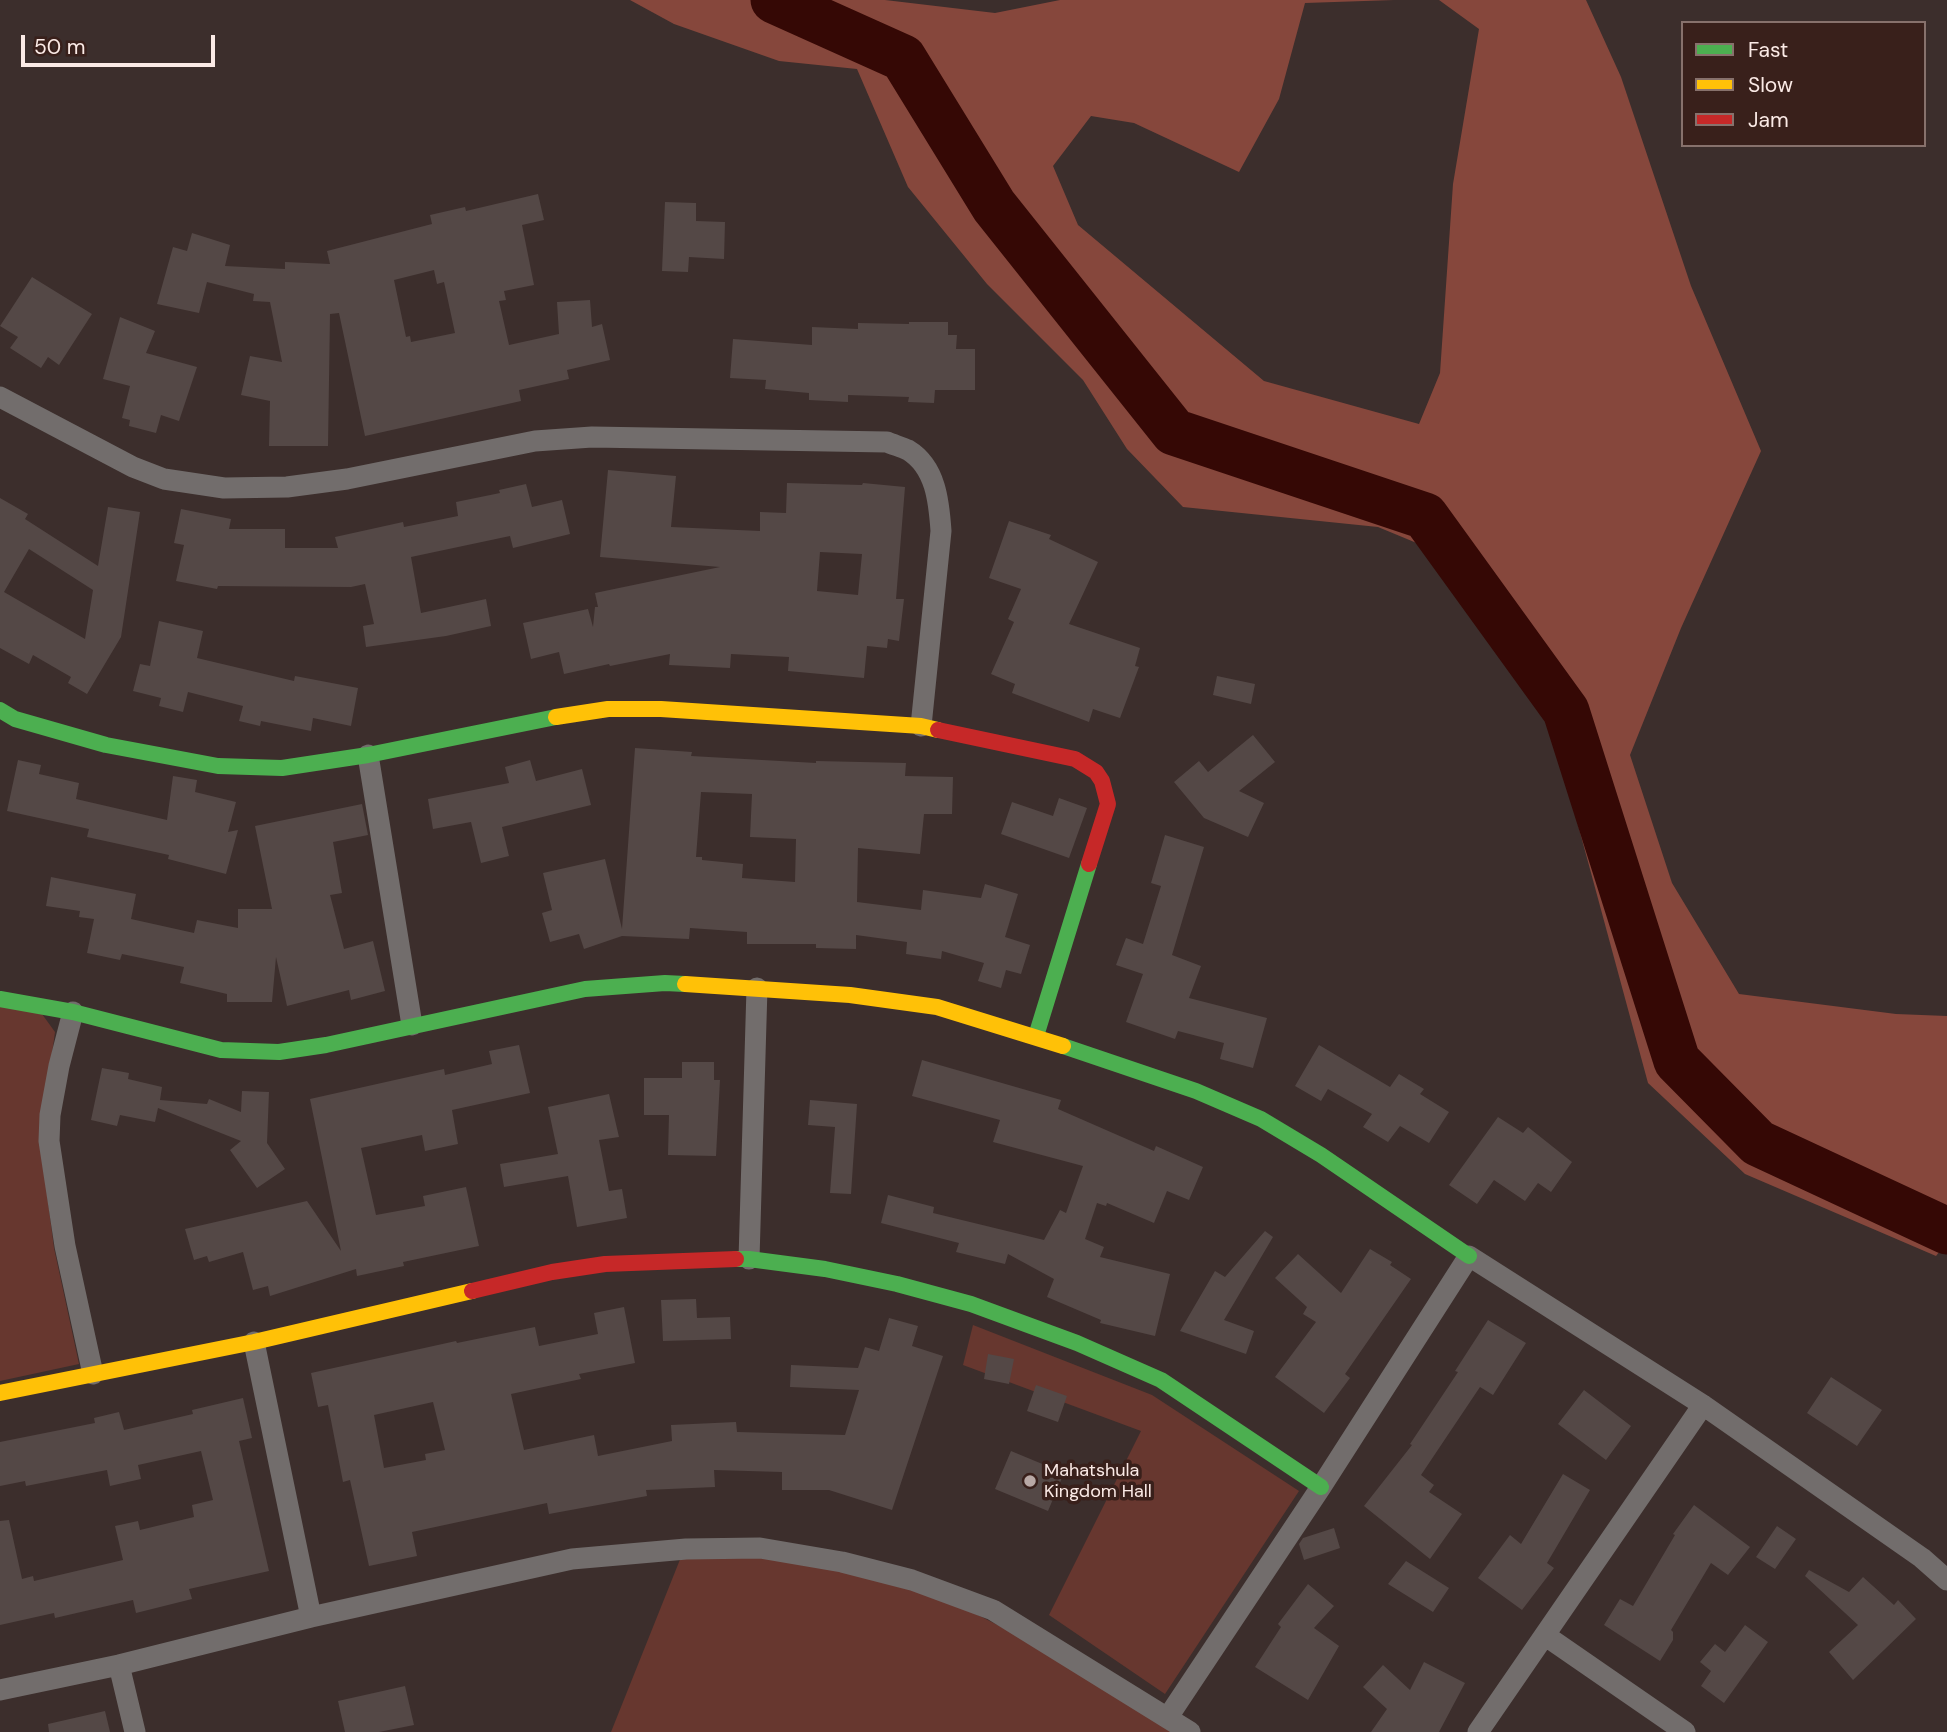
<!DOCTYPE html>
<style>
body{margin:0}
#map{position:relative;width:1947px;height:1732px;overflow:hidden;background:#3c2e2c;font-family:"DM Sans",sans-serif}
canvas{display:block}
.legend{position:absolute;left:1681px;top:21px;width:245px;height:126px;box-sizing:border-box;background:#39201b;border:2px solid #87716c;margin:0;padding:9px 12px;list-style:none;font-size:21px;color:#fbeae6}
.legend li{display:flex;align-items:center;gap:14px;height:35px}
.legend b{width:35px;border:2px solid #87716c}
.scale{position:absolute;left:21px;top:35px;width:194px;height:32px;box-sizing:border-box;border:4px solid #fbeae6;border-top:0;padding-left:9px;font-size:21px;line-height:24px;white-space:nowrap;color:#fbeae6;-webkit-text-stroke:5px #39201b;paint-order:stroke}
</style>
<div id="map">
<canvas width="1947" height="1732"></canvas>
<ul class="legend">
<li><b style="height:9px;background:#4caf50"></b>Fast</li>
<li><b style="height:9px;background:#ffc107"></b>Slow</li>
<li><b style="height:9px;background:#c62828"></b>Jam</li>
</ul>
<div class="scale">50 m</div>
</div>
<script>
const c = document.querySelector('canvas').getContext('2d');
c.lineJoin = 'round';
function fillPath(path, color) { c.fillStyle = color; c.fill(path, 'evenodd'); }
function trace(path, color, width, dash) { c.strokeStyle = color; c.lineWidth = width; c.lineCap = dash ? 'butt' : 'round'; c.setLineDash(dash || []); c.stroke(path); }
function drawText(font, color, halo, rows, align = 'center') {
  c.font = font + ' "DM Sans",sans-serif'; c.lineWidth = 7; c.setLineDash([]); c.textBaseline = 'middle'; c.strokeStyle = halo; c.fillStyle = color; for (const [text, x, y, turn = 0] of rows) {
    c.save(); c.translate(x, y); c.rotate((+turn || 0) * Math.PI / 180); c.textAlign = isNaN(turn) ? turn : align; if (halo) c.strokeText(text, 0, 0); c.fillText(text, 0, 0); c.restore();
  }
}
fillPath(new Path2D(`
 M0 1006 42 1014 55 1032 40 1140 54 1248 79 1364 0 1381Z
 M973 1325 1152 1395 1299 1491 1165 1694 1049 1615 1141 1431 963 1365Z
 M757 1556C809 1565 863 1572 913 1589 1004 1618 1093 1682 1175 1732H611L681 1557Z`), '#67372f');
fillPath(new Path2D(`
 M630 0H885L995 13 1060 0H1394L1305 3 1279 99 1239 172 1134 123 1091 116 1053 166 1078 225 1264 381 1419 424 1440 373 1453 184 1479 29 1439 0H1586L1621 77 1691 286 1761 451 1681 628 1630 755 1672 883 1739 994 1896 1014 1947 1016V1242L1936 1256 1745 1174 1648 1083 1549 718 1419 544 1378 527 1183 507 1127 449 1083 380 987 284 908 187 857 69 779 61 674 24Z`), '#86473c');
trace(new Path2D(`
 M774 0 903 58 994 206 1174 432 1425 516 1566 711 1677 1061 1758 1143 1947 1231`), '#350805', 47);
fillPath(new Path2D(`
 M538 194 544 220 522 225 534 285 504 291 506 300 499 301 509 345 559 334 557 302 590 300 592 327 602 324 610 360 567 370 569 379 519 390 521 401 365 436 339 313 330 314 328 446H269L270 401 241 395 250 356 282 362 270 302 253 301 254 294 207 282 199 313 157 304 173 247 187 251 192 233 230 245 225 266 285 269V262L330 264 327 251 432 224 430 215 465 207 466 211ZM434 270 437 284 444 282 455 333 411 342 410 336 406 337 394 280Z
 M665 202 696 203V221L725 222 724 259 689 257 688 272 662 271Z
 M32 277 92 314 59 365 48 357 41 368 10 348 18 337 0 326Z
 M120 317 155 331 146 353 197 367 179 421 161 415 156 433 129 426 130 420 122 418 130 386 103 379Z
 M909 322H948V335H957L956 349H975V390H935L934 403 908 402 909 397 848 395V402L809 400V393L765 389 766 380 730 378 733 339 812 345V327L858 329V323L909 324Z
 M608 470 676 476 671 527 760 531V512L786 513 787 483 862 485 863 483 905 487 896 599H904L899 641 888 639 887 648 867 646 864 678 788 671 789 657 731 654 730 668 669 665 670 654 610 666 609 664 564 674 559 652 531 659 523 623 588 609 593 627 595 607H598L595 593 720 567 600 557ZM820 552 862 554 858 595 817 591Z
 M526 484 532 507 562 500 570 534 513 548 510 536 411 557 421 613 486 599 491 626 446 636 366 647 363 626 374 624 365 584 351 587 218 586 217 589 176 581 184 545 174 543 181 509 231 519 229 529H285V548H338L335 537 403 522 404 527 458 516 456 502 500 493 499 490Z
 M0 498 28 514 25 519 98 566 108 507 140 512 121 637 87 694 68 683 71 677 33 655 29 664 0 648ZM29 549 93 590 85 639 4 592Z
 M1009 521 1051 535 1049 539 1098 562 1069 624 1140 648 1135 666 1139 667 1120 718 1093 709 1089 722 1012 693 1015 684 991 674 1014 622 1008 619 1021 589 989 578Z
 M159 621 203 631 197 658 294 681 295 676 358 688 351 726 313 718 311 731 261 721 260 726 239 721 243 706 188 692 183 712 159 706 161 698 133 691 140 664 150 666Z
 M1217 676 1255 684 1251 704 1213 695Z
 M1253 735 1275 762 1239 791 1264 803 1248 837 1204 818 1174 782 1199 761 1208 772Z
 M635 748 692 752 691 756 816 763V761L906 763 905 776 953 777 952 814H924L920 854 858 848 857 902 921 910 923 890 981 898 985 884 1018 894 1005 937 1030 945 1021 974 1006 970 1001 988 978 981 984 963 942 951 941 959 906 954 907 942 856 935V949L816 948V944H747V932L690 928 689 939 622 936 584 949 579 934 550 942 542 913 552 910 543 873 605 859 622 929ZM701 792 752 794 750 837 796 839 795 882 742 878 743 864 702 860V857H696Z
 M18 760 41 765 39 774 79 783 76 799 167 820 173 776 197 780 195 792 236 802 228 832 238 830 226 874 168 859 169 855 87 837 89 829 7 811Z
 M530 760 536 781 582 769 591 805 502 827 509 856 481 863 471 822 433 829 428 799 509 783 505 767Z
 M1059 798 1087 808 1069 858 1001 834 1012 802 1053 816Z
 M362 804 368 835 333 842 342 893 330 895 344 949 373 941 385 991 351 1000 349 990 287 1006 276 957 272 1002H227V994L180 983 184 967 122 954 120 960 87 953 94 919 79 917 80 911 46 906 51 877 136 894 131 919 194 933 197 920 238 928V909H272L255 826Z
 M1165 835 1204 847 1172 955 1201 966 1189 998 1267 1018 1253 1068 1220 1059 1224 1043 1178 1031 1175 1039 1126 1022 1143 974 1116 965 1126 938 1143 944 1161 886 1151 883Z
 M519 1045 530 1093 452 1110 458 1144 425 1151 422 1135 361 1148 376 1215 425 1206 423 1196 466 1187 479 1246 403 1262 404 1266 357 1276 356 1269 270 1296 268 1286 253 1290 243 1252 209 1262 207 1256 194 1260 185 1229 307 1201 341 1251 310 1099 444 1069 445 1075 492 1064 489 1051Z
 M1319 1045 1390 1087 1399 1074 1424 1089 1420 1094 1449 1112 1429 1143 1400 1126 1388 1142 1363 1127 1372 1114 1328 1089 1321 1101 1295 1086Z
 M922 1060 1061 1100 1058 1109 1154 1151 1156 1146 1203 1167 1189 1200 1167 1191 1154 1223 1107 1203 1106 1206 1097 1203 1085 1239 1104 1247 1100 1257 1170 1274 1155 1336 1100 1323 1101 1320 1047 1297 1054 1279 1008 1254 1005 1264 956 1252 959 1243 881 1223 888 1195 934 1207 933 1213 1044 1240 1060 1210 1066 1213 1083 1166 993 1142 1000 1120 912 1096Z
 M682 1062H714V1080H720L716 1156 668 1155 669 1115H644V1078H682Z
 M102 1068 129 1073 128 1079 162 1087 160 1100 207 1104 209 1099 241 1112 242 1091 269 1092 267 1143 285 1169 257 1188 230 1150 241 1141 158 1108 155 1122 120 1115 117 1126 91 1120Z
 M609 1094 619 1137 599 1140 609 1191 622 1189 627 1218 577 1227 568 1176 504 1187 500 1164 558 1154 548 1107Z
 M810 1100 857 1104 851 1194 830 1193 835 1127 808 1125Z
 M1498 1117 1523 1133 1528 1127 1572 1162 1551 1192 1538 1183 1525 1201 1494 1180 1477 1204 1449 1185Z
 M1265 1231 1273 1237 1224 1320 1254 1331 1246 1354 1180 1331 1215 1271 1225 1277Z
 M1370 1249 1392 1262 1390 1265 1411 1279 1345 1374 1350 1378 1324 1413 1275 1377 1316 1322 1303 1314 1307 1307 1275 1278 1298 1254 1341 1293Z
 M696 1299 697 1318 730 1317 731 1339 663 1341 661 1300Z
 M624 1307 635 1363 579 1374 581 1379 511 1394 524 1450 594 1435 598 1456 672 1441 671 1425 736 1422 737 1432 845 1435 859 1390 790 1387 791 1365 858 1368 865 1347 879 1351 889 1318 918 1326 912 1346 943 1356 892 1510 829 1490H782V1472L714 1470 715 1487 646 1490 647 1496 549 1514 547 1503 412 1532 417 1556 369 1566 350 1480 343 1482 328 1405 318 1407 311 1373 456 1341 457 1343 535 1327 539 1346 598 1334 594 1313ZM433 1402 445 1450 425 1454 426 1460 384 1468 374 1415Z
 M1488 1320 1526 1343 1493 1395 1480 1387 1421 1475 1434 1485 1429 1492 1462 1514 1430 1559 1364 1506 1412 1445 1410 1444 1458 1372 1455 1371Z
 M988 1354 1014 1359 1009 1384 984 1379Z
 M1831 1377 1882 1410 1857 1446 1807 1413Z
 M1036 1385 1067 1396 1058 1422 1027 1411Z
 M1584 1390 1631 1426 1606 1460 1558 1424Z
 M243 1398 252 1438 239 1441 269 1571 189 1589 192 1599 136 1613 133 1600 55 1618 54 1613 0 1625V1521L9 1520 22 1579 33 1576 34 1581 123 1560 115 1526 138 1521 140 1530 194 1517 192 1505 213 1500 201 1451 138 1465 141 1479 110 1486 107 1470 26 1486 25 1481 0 1486V1442L95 1423 94 1418 119 1412 124 1430 193 1414 192 1410Z
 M1011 1451 1064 1473 1048 1511 995 1489Z
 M1563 1474 1590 1490 1547 1563 1554 1568 1522 1610 1478 1578 1510 1535 1521 1544Z
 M1694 1505 1750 1547 1728 1575 1711 1563 1671 1630 1673 1632V1640L1660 1661 1604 1625 1620 1599 1633 1606 1675 1535 1673 1534Z
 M1777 1526 1796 1539 1775 1569 1756 1557Z
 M1334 1528 1340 1548 1304 1560 1299 1544 1303 1538Z
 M1406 1561 1449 1588 1433 1612 1388 1584Z
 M1809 1570 1849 1592 1863 1577 1894 1605 1898 1600 1916 1619 1853 1680 1829 1652 1858 1625 1805 1576Z
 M1308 1584 1334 1606 1314 1628 1339 1646 1308 1700 1255 1667 1281 1627 1278 1624Z
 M1745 1625 1768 1642 1724 1703 1701 1686 1711 1671 1700 1662 1715 1644 1725 1652Z
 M1424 1662 1465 1683 1439 1732H1371L1387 1709 1363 1687 1383 1665 1410 1690Z
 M405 1686 414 1725 379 1732H345L338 1701Z
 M105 1711 110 1732H49L48 1724Z`), '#544846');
trace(new Path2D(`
 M0 397 133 467 164 479 224 488 287 487 347 479 535 441 592 437 887 442C894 445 902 447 908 450 936 467 939 502 941 531L921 726
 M368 755 412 1025
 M73 1012 59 1066 50 1115 49 1141 65 1246 93 1374
 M749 1259 757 988
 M254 1342 311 1617
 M1546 1636 1685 1732
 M119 1665 135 1732
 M0 1690 119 1665 311 1617 572 1559 686 1549 760 1548 842 1562 912 1580 993 1610 1190 1732
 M1168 1717 1321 1487 1469 1256 1703 1405 1922 1558 1947 1580
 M1478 1732 1703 1405`), '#726d6c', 21);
trace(new Path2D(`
 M0 710 15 719 106 745 218 766 282 768 368 755 556 717
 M0 999 73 1012 221 1050 279 1052 326 1045 585 989 665 983 685 984
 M1036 1036 1089 864
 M1063 1046 1196 1091 1261 1119 1321 1155 1469 1256
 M736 1259H749L825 1269 897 1284 971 1304 1077 1343 1161 1380 1321 1487`), '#4caf50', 16);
trace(new Path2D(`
 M556 717 608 709H661L921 726 938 730
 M685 984 850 995 937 1007 1063 1046
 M0 1393 254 1342 472 1291`), '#ffc107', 16);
trace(new Path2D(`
 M938 730 1075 759 1096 772 1102 781 1108 804 1089 864
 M472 1291 552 1272 605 1264 736 1259`), '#c62828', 16);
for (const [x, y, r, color] of [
 [1030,1481,7,"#b8a8a5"]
]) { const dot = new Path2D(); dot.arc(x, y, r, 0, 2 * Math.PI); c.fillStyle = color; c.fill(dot); trace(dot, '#39201b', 2.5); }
drawText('18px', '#fbeae6', '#39201b', [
 ["Mahatshula",1044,1471],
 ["Kingdom Hall",1044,1492]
], 'left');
</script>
